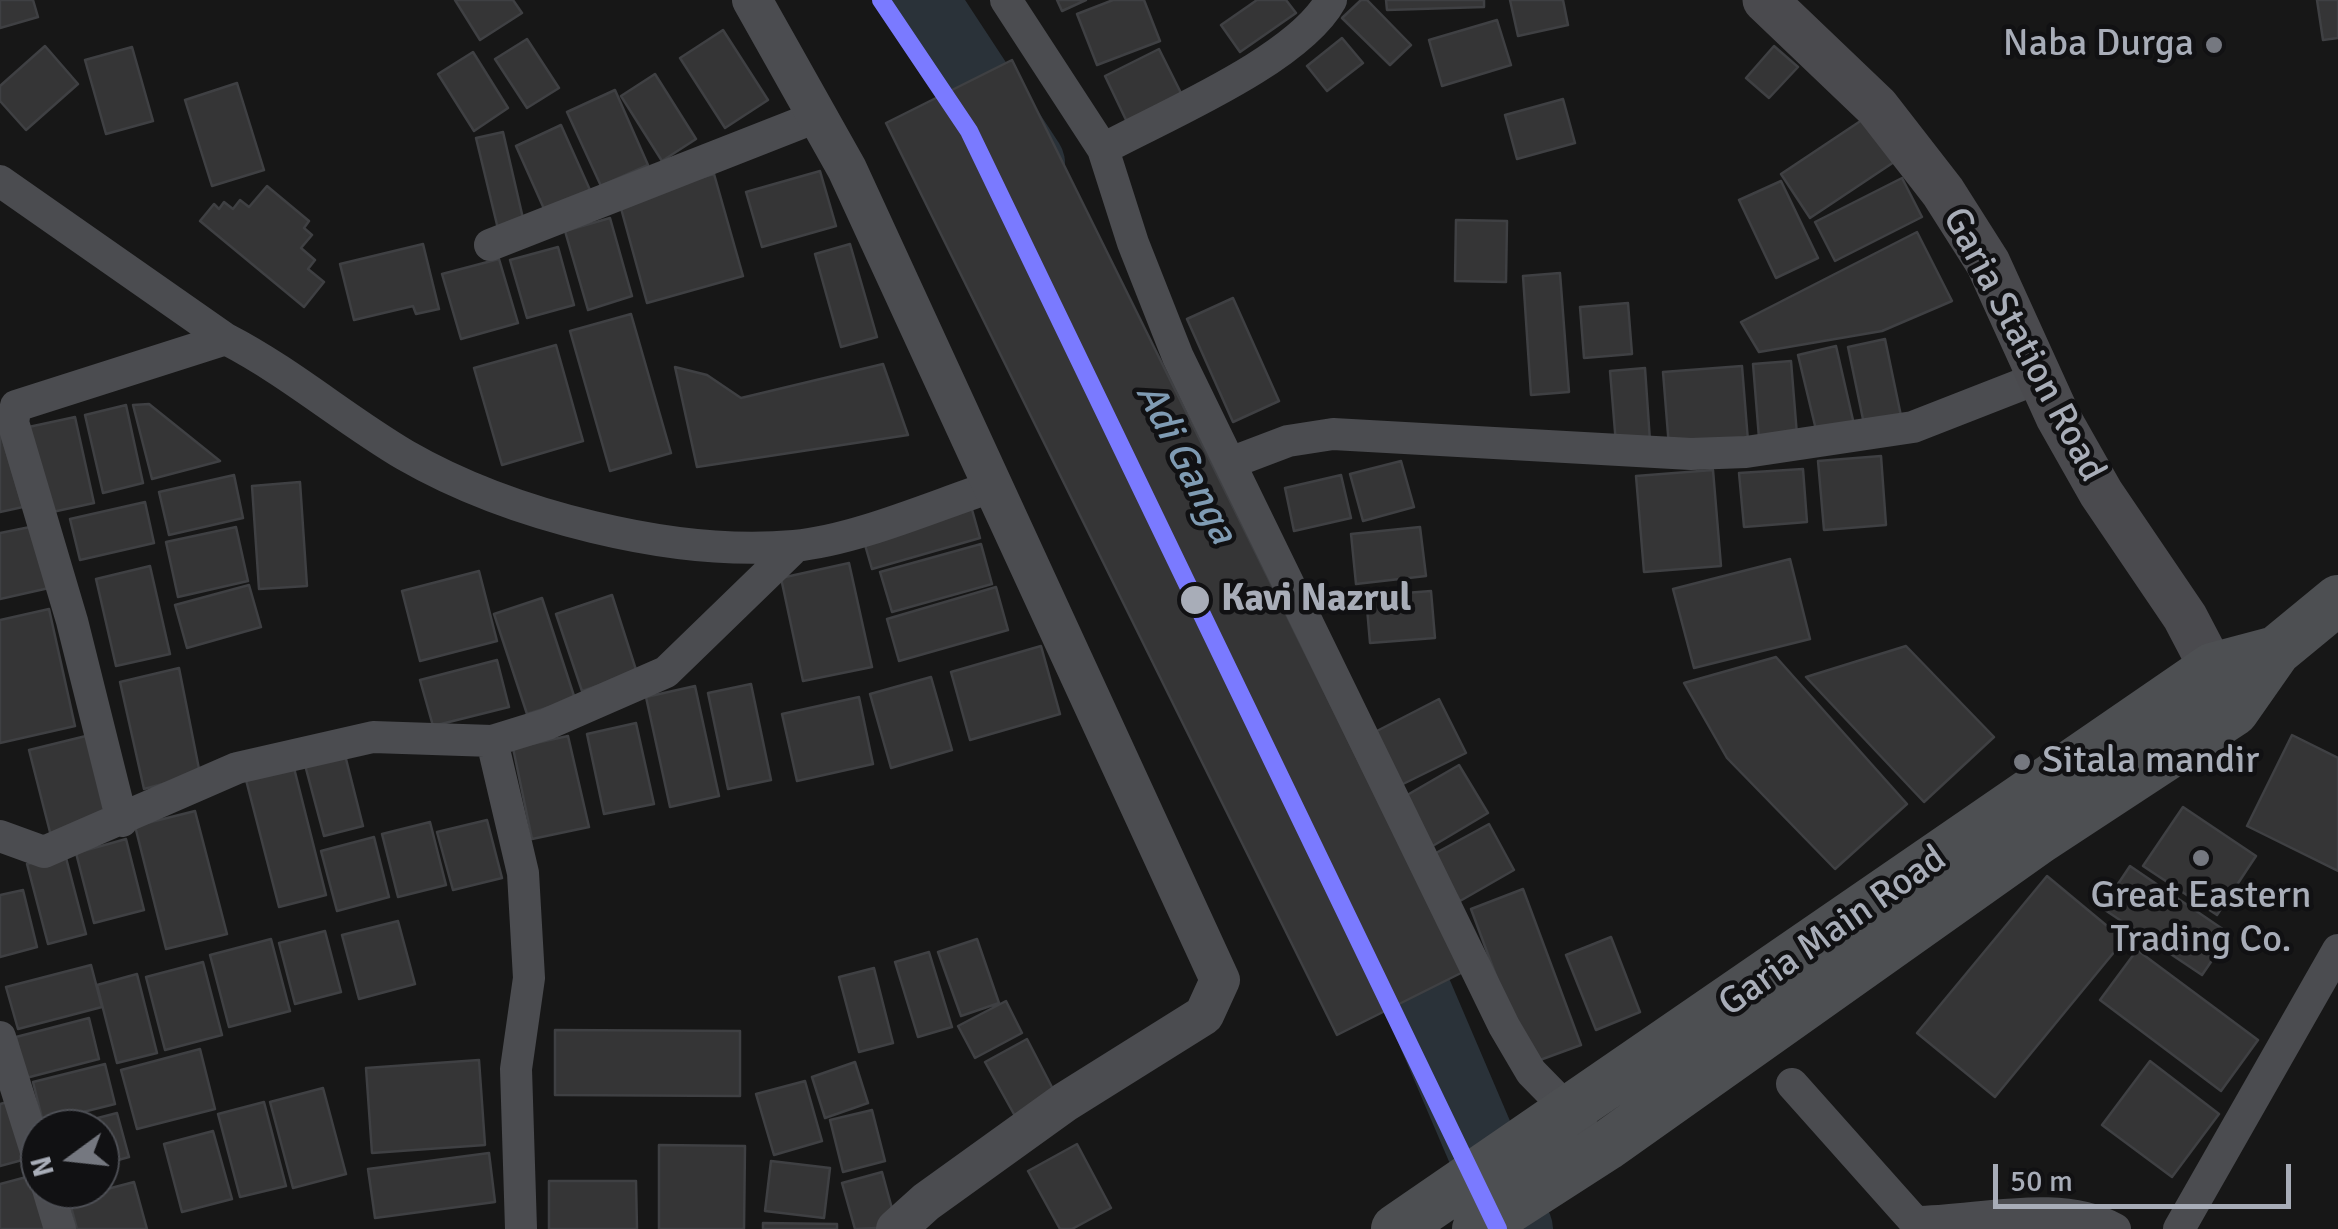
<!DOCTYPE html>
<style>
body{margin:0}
#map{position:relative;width:2338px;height:1229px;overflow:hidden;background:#171717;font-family:Signika,sans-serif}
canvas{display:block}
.north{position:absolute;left:20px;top:1109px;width:100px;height:100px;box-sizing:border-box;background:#111113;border:2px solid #4d4f55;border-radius:50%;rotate:255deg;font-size:28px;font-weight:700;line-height:40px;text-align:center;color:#a8adb8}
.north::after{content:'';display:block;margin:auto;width:35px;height:45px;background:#757880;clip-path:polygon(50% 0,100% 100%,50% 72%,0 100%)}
.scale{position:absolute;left:1993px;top:1164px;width:298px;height:45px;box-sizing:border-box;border:5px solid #a8adb8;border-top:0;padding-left:12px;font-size:30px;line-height:35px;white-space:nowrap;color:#a8adb8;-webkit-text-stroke:8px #111113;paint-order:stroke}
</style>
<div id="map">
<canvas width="2338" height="1229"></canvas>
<div class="north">N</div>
<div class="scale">50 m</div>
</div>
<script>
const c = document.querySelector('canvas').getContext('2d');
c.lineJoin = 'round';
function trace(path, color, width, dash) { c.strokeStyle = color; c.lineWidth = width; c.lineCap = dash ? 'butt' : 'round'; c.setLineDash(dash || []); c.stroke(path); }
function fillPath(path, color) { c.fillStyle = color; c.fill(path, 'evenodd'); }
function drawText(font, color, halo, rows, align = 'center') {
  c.font = font + ' Signika,sans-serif'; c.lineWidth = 9; c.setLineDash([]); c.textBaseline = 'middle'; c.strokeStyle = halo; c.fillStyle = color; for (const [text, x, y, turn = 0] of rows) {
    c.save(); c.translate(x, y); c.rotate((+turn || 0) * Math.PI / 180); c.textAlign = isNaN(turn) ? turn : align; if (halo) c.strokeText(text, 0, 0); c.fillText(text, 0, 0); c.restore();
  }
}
trace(new Path2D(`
 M922 0 1029 163
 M1379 906 1517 1229`), '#2a3239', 72);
const building = new Path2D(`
 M0 0H33L38 17 0 28Z
 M455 0H513L522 13 480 40Z
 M1057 0H1086L1062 11Z
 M1113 0H1144L1160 41 1097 65 1077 14Z
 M1257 0H1286L1296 13 1240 52 1221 25Z
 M1361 0H1367L1411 45 1390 65 1342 18Z
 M1386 0H1484V7L1387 10Z
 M1510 0H1563L1568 25 1518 36Z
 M2317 0H2338V38L2323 40Z
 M1497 20 1511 65 1442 86 1429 40Z
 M723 30 768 100 725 128 680 58Z
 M1342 38 1363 63 1327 91 1307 66Z
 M527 39 559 88 527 108 495 59Z
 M45 46 78 84 26 130 0 101V86Z
 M1774 46 1798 67 1769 98 1746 78Z
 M132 47 153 121 106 134 85 60Z
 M1159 49 1182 95 1127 122 1105 76Z
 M473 52 508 108 474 131 438 74Z
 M1012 60 1463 972 1337 1035 886 123Z
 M655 74 696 139 662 161 621 96Z
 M237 83 264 170 212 186 185 100Z
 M615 90 648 165 601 186 567 112Z
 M1563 99 1575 143 1517 159 1505 115Z
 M1865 118 1894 162 1810 218 1781 174Z
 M561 125 590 190 545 211 516 146Z
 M503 132 525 227 499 233 476 138Z
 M820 171 836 226 762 247 746 192Z
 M714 174 743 276 647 303 619 201Z
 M1902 178 1922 217 1835 261 1815 222Z
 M1781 181 1818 258 1776 278 1739 200Z
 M267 186 309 221 304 228 312 235 301 248 315 260 308 269 324 282 304 307 200 221 214 204 219 209 224 202 233 209 240 200 249 207Z
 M610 218 632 296 588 310 565 231Z
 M1456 220 1507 221 1506 282 1455 281Z
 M1917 232 1952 301 1882 331 1759 352 1741 322Z
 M423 244 439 309 416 314 413 306 354 320 340 264Z
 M850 244 877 337 841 347 815 254Z
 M558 247 574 305 527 318 510 260Z
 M499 259 518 323 461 339 442 274Z
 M1560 273 1569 392 1531 395 1523 276Z
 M1233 298 1279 401 1233 422 1187 319Z
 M1628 303 1632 354 1584 358 1580 307Z
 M631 314 671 453 610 471 570 331Z
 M1885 339 1901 416 1864 424 1848 347Z
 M556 345 583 441 502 465 474 368Z
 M1836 346 1855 429 1818 438 1798 355Z
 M1791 361 1797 435 1759 438 1753 364Z
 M883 364 908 435 697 467 675 367 707 375 741 398Z
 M1742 366 1748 441 1669 447 1663 372Z
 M1645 368 1650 441 1616 444 1610 371Z
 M149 404 220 461 152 479 133 405Z
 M126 405 143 483 103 493 85 415Z
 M75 417 94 503 43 514 24 428Z
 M0 430 23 507 0 512Z
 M1881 456 1886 525 1824 530 1818 461Z
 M1401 461 1414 507 1363 521 1350 474Z
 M1803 469 1807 522 1744 527 1739 473Z
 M1713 470 1721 566 1644 572 1636 476Z
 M234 475 243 518 169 535 159 492Z
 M1341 475 1351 518 1294 531 1285 488Z
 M300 482 307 586 259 589 252 486Z
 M969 499 980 538 872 569 861 531Z
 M145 502 154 543 80 560 70 519Z
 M35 526 49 588 0 599V533Z
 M236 527 248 581 178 597 166 542Z
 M1420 527 1426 576 1356 584 1351 534Z
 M981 544 992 584 892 612 880 572Z
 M1790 559 1810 639 1694 668 1673 589Z
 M849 563 872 667 803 681 781 578Z
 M150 566 170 654 116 666 96 579Z
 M479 571 497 641 420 661 402 591Z
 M249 585 261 627 187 648 175 605Z
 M996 587 1008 630 899 661 887 619Z
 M1431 591 1435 638 1370 643 1366 596Z
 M612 595 637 673 582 691 556 614Z
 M542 598 575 699 527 714 494 614Z
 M49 609 75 726 0 743V620Z
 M1041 646 1060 714 970 740 951 672Z
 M1906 646 1994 737 1924 802 1806 677Z
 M1776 657 1907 804 1835 869 1727 758 1684 683Z
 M497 660 509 707 433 726 420 680Z
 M179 668 200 774 144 789 120 682Z
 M931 677 952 750 891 768 870 694Z
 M751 684 771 780 728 789 708 693Z
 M695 686 719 796 670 807 646 697Z
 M859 697 873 764 797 781 782 714Z
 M1439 699 1466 753 1399 786 1373 733Z
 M636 723 654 804 604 814 587 734Z
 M94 734 116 820 51 836 29 750Z
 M2292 735 2338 758V871L2247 826Z
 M568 736 589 827 532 839 513 748Z
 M345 755 363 826 324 836 305 765Z
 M293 764 326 895 279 907 245 776Z
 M1459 765 1488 813 1431 847 1402 798Z
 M2183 807 2256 856 2217 915 2143 866Z
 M195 811 227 934 166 949 135 826Z
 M487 820 502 878 453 890 437 832Z
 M430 822 446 885 398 897 382 834Z
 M1489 824 1514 870 1460 901 1434 854Z
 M374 837 389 897 337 911 321 851Z
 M126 839 144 910 94 923 76 853Z
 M65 854 86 934 48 944 27 864Z
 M2130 866 2230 934 2202 975 2102 908Z
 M2047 876 2124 940 1995 1097 1917 1033Z
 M1523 889 1581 1045 1529 1064 1471 909Z
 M23 890 37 947 0 957V895Z
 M398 921 415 984 359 999 342 935Z
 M325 931 341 992 295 1004 279 943Z
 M1611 937 1640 1012 1596 1030 1566 955Z
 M271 939 290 1011 229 1027 210 955Z
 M977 939 999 1003 961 1016 938 952Z
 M2137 950 2258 1040 2221 1091 2100 1000Z
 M929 952 952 1027 918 1037 895 962Z
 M203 962 222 1035 165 1050 146 977Z
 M91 965 102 1007 18 1029 6 987Z
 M874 968 893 1043 859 1052 839 977Z
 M137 974 157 1053 117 1063 97 985Z
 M1006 1001 1022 1033 975 1058 958 1026Z
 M89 1018 99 1059 26 1078 16 1037Z
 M555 1030 740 1031V1096L555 1095Z
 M1027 1039 1056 1095 1015 1116 985 1062Z
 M200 1049 215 1109 137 1129 121 1070Z
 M479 1060 485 1145 372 1153 366 1068Z
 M2150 1061 2219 1114 2172 1177 2102 1125Z
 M855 1062 868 1103 825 1118 812 1077Z
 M105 1064 115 1104 43 1122 33 1082Z
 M805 1081 822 1141 774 1155 756 1094Z
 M323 1088 346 1174 293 1188 270 1102Z
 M11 1101 26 1159 0 1166V1104Z
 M264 1102 286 1186 240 1197 218 1114Z
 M872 1110 885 1161 843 1172 830 1120Z
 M117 1113 129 1157 100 1165V1129H55Z
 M213 1131 232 1199 182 1212 164 1144Z
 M1077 1144 1111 1208 1072 1229H1060L1028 1171Z
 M659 1145 745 1146 744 1229H659Z
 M489 1153 495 1202 375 1218 368 1169Z
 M771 1161 830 1168 824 1218 765 1211Z
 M882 1172 897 1227 855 1229 842 1183Z
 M34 1175 48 1229H0V1184Z
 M549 1181H636L637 1229H549Z
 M134 1182 147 1229H77L69 1199Z
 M763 1223 837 1224V1229H763Z`);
fillPath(building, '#353536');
trace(building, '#3f4043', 2.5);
trace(new Path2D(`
 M1006 0 1103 149 1133 243 1178 357 1504 1026 1531 1072 1581 1123
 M1103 149C1166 115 1298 60 1331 0
 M0 181 226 339C290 372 344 419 405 455 509 515 674 557 794 546 856 540 931 507 991 487
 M490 245 816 117
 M1230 463 1288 441 1333 434 1691 454 1746 452 1913 427 2041 377
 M492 741 547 724 666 672 796 546
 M122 821 72 621 13 422 16 406 226 339
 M0 836 44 852 237 768 373 737 492 741 523 873 529 978 516 1069 521 1229
 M0 1037 40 1164
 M1792 1084 1915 1222
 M48 1189 60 1229
 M1918 1229 1915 1222C1978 1222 2057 1198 2115 1229
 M2179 1229 2338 950`), '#4b4c50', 32);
trace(new Path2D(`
 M752 0 847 169 1220 980 1204 1015 1065 1102 926 1202 896 1229`), '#4b4c50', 40);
trace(new Path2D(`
 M1765 0 1877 107 1943 192 1988 263 2058 417 2101 493 2185 617 2229 701`), '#4a4a4e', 45);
trace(new Path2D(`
 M1396 1229 2212 668 2276 651
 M1477 1229 1606 1146 2039 839 2234 711 2276 651 2338 600`), '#4d4f52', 50);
trace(new Path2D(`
 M881 0 969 131 1498 1229`), '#7a7aff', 18);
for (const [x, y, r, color] of [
 [2214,45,10,"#757880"],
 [1195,600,16,"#a8adb8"],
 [2022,762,10,"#757880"],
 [2201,858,10,"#757880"]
]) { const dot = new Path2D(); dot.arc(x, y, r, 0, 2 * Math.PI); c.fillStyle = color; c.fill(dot); trace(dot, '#111113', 4); }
drawText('38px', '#a8adb8', '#111113', [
 ["Naba Durga",2194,45],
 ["Sitala mandir",2042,762,"left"],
 ["Great Eastern",2201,897,"center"],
 ["Trading Co.",2201,941,"center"]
], 'right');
drawText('38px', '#a8adb8', '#111113', [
 ["Garia Station Road",2023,345,62],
 ["Garia Main Road",1833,932,-35]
]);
drawText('bold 38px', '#a8adb8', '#111113', [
 ["Kavi Nazrul",1221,600]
], 'left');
drawText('italic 40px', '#7f9bb3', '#111113', [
 ["Adi Ganga",1185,464,63]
]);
</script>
